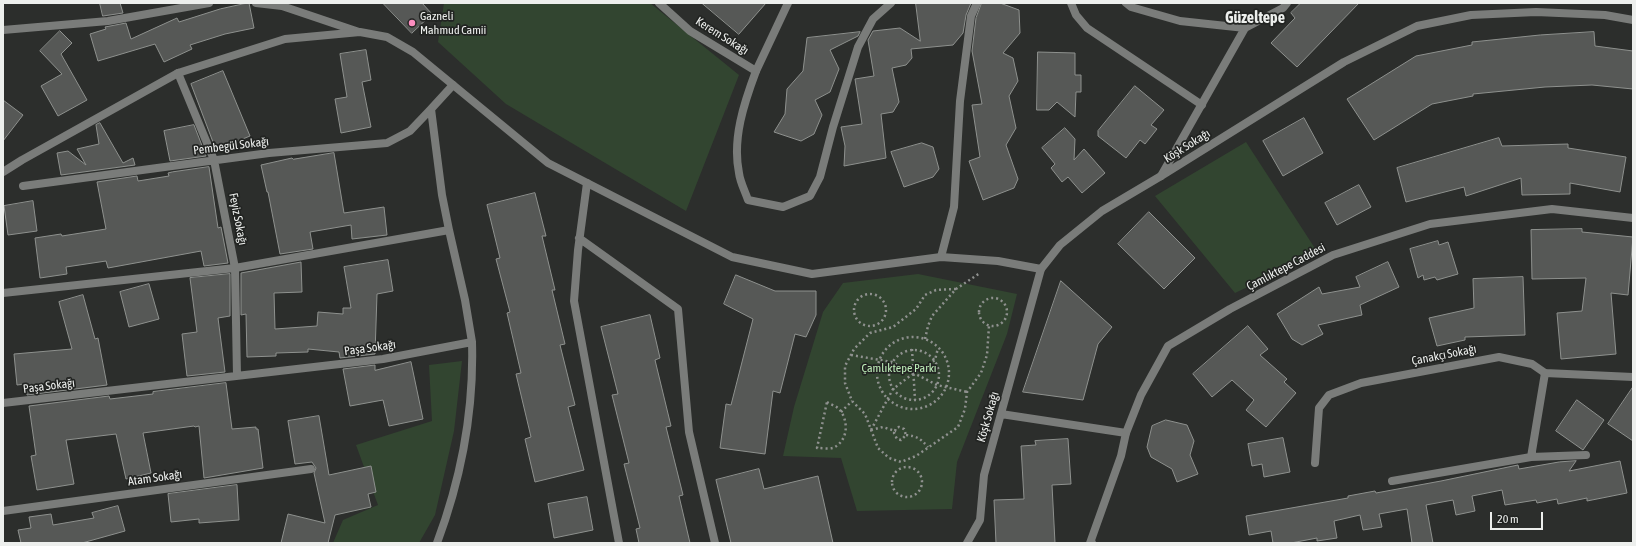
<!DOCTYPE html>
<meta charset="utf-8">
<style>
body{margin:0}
#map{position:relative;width:1636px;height:546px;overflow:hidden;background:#2c2e2c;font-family:"Asap Condensed",sans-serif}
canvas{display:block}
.frame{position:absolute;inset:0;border:4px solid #edefed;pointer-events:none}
.scale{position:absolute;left:1490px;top:512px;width:53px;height:18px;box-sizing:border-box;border:2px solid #edefed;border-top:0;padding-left:5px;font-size:12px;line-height:14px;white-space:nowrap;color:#edefed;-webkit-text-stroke:3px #222422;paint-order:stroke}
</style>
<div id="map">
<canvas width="1636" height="546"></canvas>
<div class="frame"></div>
<div class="scale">20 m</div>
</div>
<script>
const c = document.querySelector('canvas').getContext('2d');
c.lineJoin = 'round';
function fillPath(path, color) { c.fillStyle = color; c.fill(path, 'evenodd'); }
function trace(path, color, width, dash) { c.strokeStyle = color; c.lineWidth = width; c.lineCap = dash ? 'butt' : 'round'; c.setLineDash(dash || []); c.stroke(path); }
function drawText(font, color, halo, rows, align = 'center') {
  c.font = font + ' "Asap Condensed",sans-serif'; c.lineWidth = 3.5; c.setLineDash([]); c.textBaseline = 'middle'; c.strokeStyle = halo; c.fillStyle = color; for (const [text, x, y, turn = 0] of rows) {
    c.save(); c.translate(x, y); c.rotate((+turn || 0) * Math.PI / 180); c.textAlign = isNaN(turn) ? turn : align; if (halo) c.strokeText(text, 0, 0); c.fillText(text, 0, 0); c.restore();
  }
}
fillPath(new Path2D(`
 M444 3H650L739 75 686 211 506 104 438 42Z
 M1246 142 1318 253 1235 293 1155 196Z
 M918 274 1017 294 1007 334 957 462 952 509 857 511 841 458 783 456 794 407 823 312 843 283Z
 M462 361 454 431 435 515 419 543H333L343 520 378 505 356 445 432 421 429 365Z`), '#324530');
const building = new Path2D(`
 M100 3H120L123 13 103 16Z
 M249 3 254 28 225 34 190 45 192 49 164 62 155 44 98 61 90 34 106 29 105 27 126 23 131 39 177 18 179 22 220 9Z
 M383 3H422L432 14 412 33Z
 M702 3H766L739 34Z
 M916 3H971L966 15 963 33 953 45 911 49 912 58 906 65 892 68 899 102 893 112 881 114 886 158 844 166 845 146 841 127 862 124 855 79 874 76 868 40 873 31 900 28 920 41Z
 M982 3H1000L1019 10 1020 33 1003 53 1013 58 1018 81 1009 96 1016 128 1006 145 1018 179 1014 188 983 200 969 161 980 157 972 105 982 104 972 51 976 18Z
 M1301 3H1359L1297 67 1271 43 1295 18 1291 13Z
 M60 31 72 43 61 54 87 100 58 116 41 86 62 74 40 51Z
 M860 32 858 36 830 50 839 69 830 92 815 100 822 115 814 134 801 141 774 132 785 114 787 89 803 71 807 38Z
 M1594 32 1595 46 1633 51V89L1592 85 1545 87 1473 94V96L1432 104 1374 140 1347 99 1416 56 1472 45V42L1540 35Z
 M366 50 371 80 362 82 371 127 341 133 335 99 347 97 340 54Z
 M1038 52 1075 53V75H1081V92H1076L1075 117 1057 102 1049 110H1037Z
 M223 71 250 136 216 150 191 84Z
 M1135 86 1164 110 1151 125 1157 129 1145 144 1140 140 1126 158 1098 136V131Z
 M3 100 23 115 3 141Z
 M1304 118 1323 153 1283 176 1263 141Z
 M100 123 123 163 133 158 135 165 61 175 57 153 68 151 86 165 77 149 99 144 96 125Z
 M194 125 206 156 170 161 164 131Z
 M1065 128 1075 139 1074 160 1084 149 1105 173 1082 193 1068 177 1062 182 1051 168 1055 164 1042 148Z
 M1499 138 1502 146 1568 144V148L1626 157 1620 192 1570 183V194L1522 195 1521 178 1466 196 1464 187 1406 202 1397 168Z
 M922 143 933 147 939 169 933 177 904 187 891 152Z
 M334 153 344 213 384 207 387 235 352 239 351 225 310 232 313 249 280 254 268 192H267L261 165 292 158 293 159Z
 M209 167 218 228 221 227 228 263 204 266 201 251 108 268 106 261 66 267 67 274 40 278 35 238 61 234 62 236 106 229 97 182 137 176 138 181 169 176 168 173 172 172Z
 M1359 185 1371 207 1337 225 1325 203Z
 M535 193 546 236H542L555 290H552L565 344 560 345 575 405 568 407 584 470 535 482 525 439 531 437 516 374 521 373 507 313 510 312 496 259 500 258 487 205Z
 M33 201 37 231 8 235 4 206Z
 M1149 212 1195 258 1164 289 1118 244Z
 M1582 229V232L1633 237 1628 295 1611 293 1616 354 1561 359 1557 313 1582 311 1586 278 1532 279 1531 230Z
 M1438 241 1439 245 1448 242 1458 274 1437 280 1435 277 1424 280 1423 275 1418 278 1410 249Z
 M388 260 393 291 377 294 375 354 340 358 339 352 308 349V352L276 353V356L247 357 246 314 241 315V273L301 262 302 292 274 293 275 329 317 326 318 312 343 314V308H351L344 267Z
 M1388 262 1399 287 1360 305 1362 315 1318 325 1323 334 1302 345 1292 339 1277 314 1319 287 1322 294 1360 287 1356 277Z
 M230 274V316L218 318 225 372 187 376 182 334 197 332 190 278Z
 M736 275 775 291H816V315L806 337 795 334 780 393 773 391 765 454 720 448 726 404 731 405 753 319 724 304Z
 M1523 277 1525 335 1465 337V340L1437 346 1429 318 1474 308 1473 279Z
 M1061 281 1112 327 1098 344 1083 400 1023 392Z
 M149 284 159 319 129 327 120 292Z
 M83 295 95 339 98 338 107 385 27 395 25 384 17 385 14 354 72 349 59 302Z
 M650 315 660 358 655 360 671 426 666 427 683 495 679 496 690 543H639L636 529 640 528 624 464 629 463 612 395 618 394 601 327Z
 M1248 326 1268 349 1260 355 1287 379 1284 382 1296 393 1266 427 1246 410 1254 400 1232 380 1212 397 1193 374Z
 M411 362 423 419 389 426 383 400 350 406 343 369 375 365V370Z
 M226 383 232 429 256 427V429H258L263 468 204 478 199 426 195 427 194 426 143 433 151 473 126 479 116 434 66 440 74 484 37 490 31 456 36 455 29 406 109 396 110 399 153 394V392Z
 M1633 387V441L1608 424Z
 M1577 400 1604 420 1583 450 1556 431Z
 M319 416 329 475 371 466 376 492 368 494 371 507 335 515 328 543H281L288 514 325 523 314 473 316 468 312 462 295 464 288 421Z
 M1166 420 1187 425 1194 441 1190 455 1198 474 1177 482 1172 469 1151 457 1147 447 1152 426Z
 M1283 438 1290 472 1264 477 1262 464 1252 466 1248 444Z
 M1068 439 1071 484 1052 485 1055 543H996L994 500 1024 499 1021 446 1036 445 1035 441Z
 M1576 461 1569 471 1620 461 1627 493 1587 501V498L1558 504 1557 499 1537 503 1536 500 1505 505 1502 490 1472 496 1475 511 1456 515 1453 500 1426 505 1433 543H1412L1407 509 1379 514 1382 527 1363 530 1360 515 1334 521 1337 538 1317 541V538L1291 543H1273L1271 531 1249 535 1246 516 1348 498V496L1375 491 1376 493 1441 481 1518 465 1519 469 1559 462Z
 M759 469 764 489 818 476 833 543H731L716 480Z
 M237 485 239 520 199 523V519L171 522 168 494Z
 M587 497 593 530 554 538 548 504Z
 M118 506 125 531 82 543H21L18 530 31 528 29 517 51 514 53 525 94 518 92 513Z`);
fillPath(building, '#565856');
trace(building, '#8e918e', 1);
trace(new Path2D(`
 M956 289 936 290 925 295 916 309 893 327 870 333 854 349 845 366V383L852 401 865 414 878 448 889 458 901 462 916 456 958 427 965 409 967 392 981 373 987 355 989 326
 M854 310a16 16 0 1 1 32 0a16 16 0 1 1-32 0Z
 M979 312a14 14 0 1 1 28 0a14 14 0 1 1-28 0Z
 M877 373a36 36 0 1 1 72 0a36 36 0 1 1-72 0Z
 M925 339 928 326 932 316 956 289 980 273
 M912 349 915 400
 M889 375a25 25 0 1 1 50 0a25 25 0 1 1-50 0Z
 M851 355 892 362 937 385 967 392
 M827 402C831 405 837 406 840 410 849 422 848 441 833 448 829 449 822 448 817 448Z
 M841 412 852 401
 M871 430 893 389 914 373 935 360 938 348
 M871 430 883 427 895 431 896 428 899 427 904 429 906 435 901 440 897 439 894 433 895 431
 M906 435C917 436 921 439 928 447
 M892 482a15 15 0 1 1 30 0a15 15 0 1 1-30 0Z`), '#8f918f', 2.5, [2, 3]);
trace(new Path2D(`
 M1071 3 1076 15 1087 28 1202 105
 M756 71C744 103 732 139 739 173 740 182 745 191 748 200L783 207 810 196 820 177 833 127 858 47 873 19 891 3
 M587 183 578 250 574 301 619 543
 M579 238 678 309 689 432 715 543
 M941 257 954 207 960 101 971 16 977 3
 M1531 457 1545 373
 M1392 481 1531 457 1586 455`), '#7a7c7a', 8);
trace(new Path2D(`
 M256 3 282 6 359 32
 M659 3 690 31 756 71 788 3
 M1126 3 1131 7 1180 21 1245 28
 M3 30 108 21 209 3
 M178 73 214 160 235 268 237 376
 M1161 176 1245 28 1283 8 1287 3
 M23 186 269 153 387 143 410 131 431 109
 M3 293 235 268 449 230
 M3 403 383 359 472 342 465 300 449 230 442 195 431 109 453 85
 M1001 414 1126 433
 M1315 463 1319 408 1329 395 1361 383 1499 357 1532 364 1545 373 1633 377
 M3 511 311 469
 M437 543C461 479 474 410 472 342
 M967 543 980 520 984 475 1041 269`), '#7a7c7a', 8);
trace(new Path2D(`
 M3 172 22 160 178 73 285 39 360 32 387 37 413 52 548 163 732 257 812 274 941 257 998 261 1041 269 1060 245 1102 211 1161 176 1344 62 1417 26 1471 15 1536 12 1605 15 1633 20
 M1092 543H1090L1121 456 1126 433 1141 395 1168 346 1230 309 1333 255 1430 224 1552 209 1633 218`), '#7a7c7a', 8);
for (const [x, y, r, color] of [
 [412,23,4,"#fd8ec0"]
]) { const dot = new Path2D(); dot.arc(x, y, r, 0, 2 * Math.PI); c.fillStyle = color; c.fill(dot); trace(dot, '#222422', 1.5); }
drawText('12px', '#edefed', '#222422', [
 ["Gazneli",420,16],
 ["Mahmud Camii",420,30]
], 'left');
drawText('12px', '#edefed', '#222422', [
 ["Kerem Sokağı",722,36,32],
 ["Pembegül Sokağı",231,146,-7],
 ["Köşk Sokağı",1187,146,-32],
 ["Feyiz Sokağı",238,219,79],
 ["Çamlıktepe Caddesi",1286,267,-28],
 ["Paşa Sokağı",370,348,-8],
 ["Çanakçı Sokağı",1444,355,-11],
 ["Paşa Sokağı",49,386,-7],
 ["Köşk Sokağı",988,417,-74],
 ["Atam Sokağı",155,478,-8]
]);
drawText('12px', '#beedb9', '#222422', [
 ["Çamlıktepe Parkı",899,368]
]);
drawText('bold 16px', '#edefed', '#222422', [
 ["Güzeltepe",1255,18]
]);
</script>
